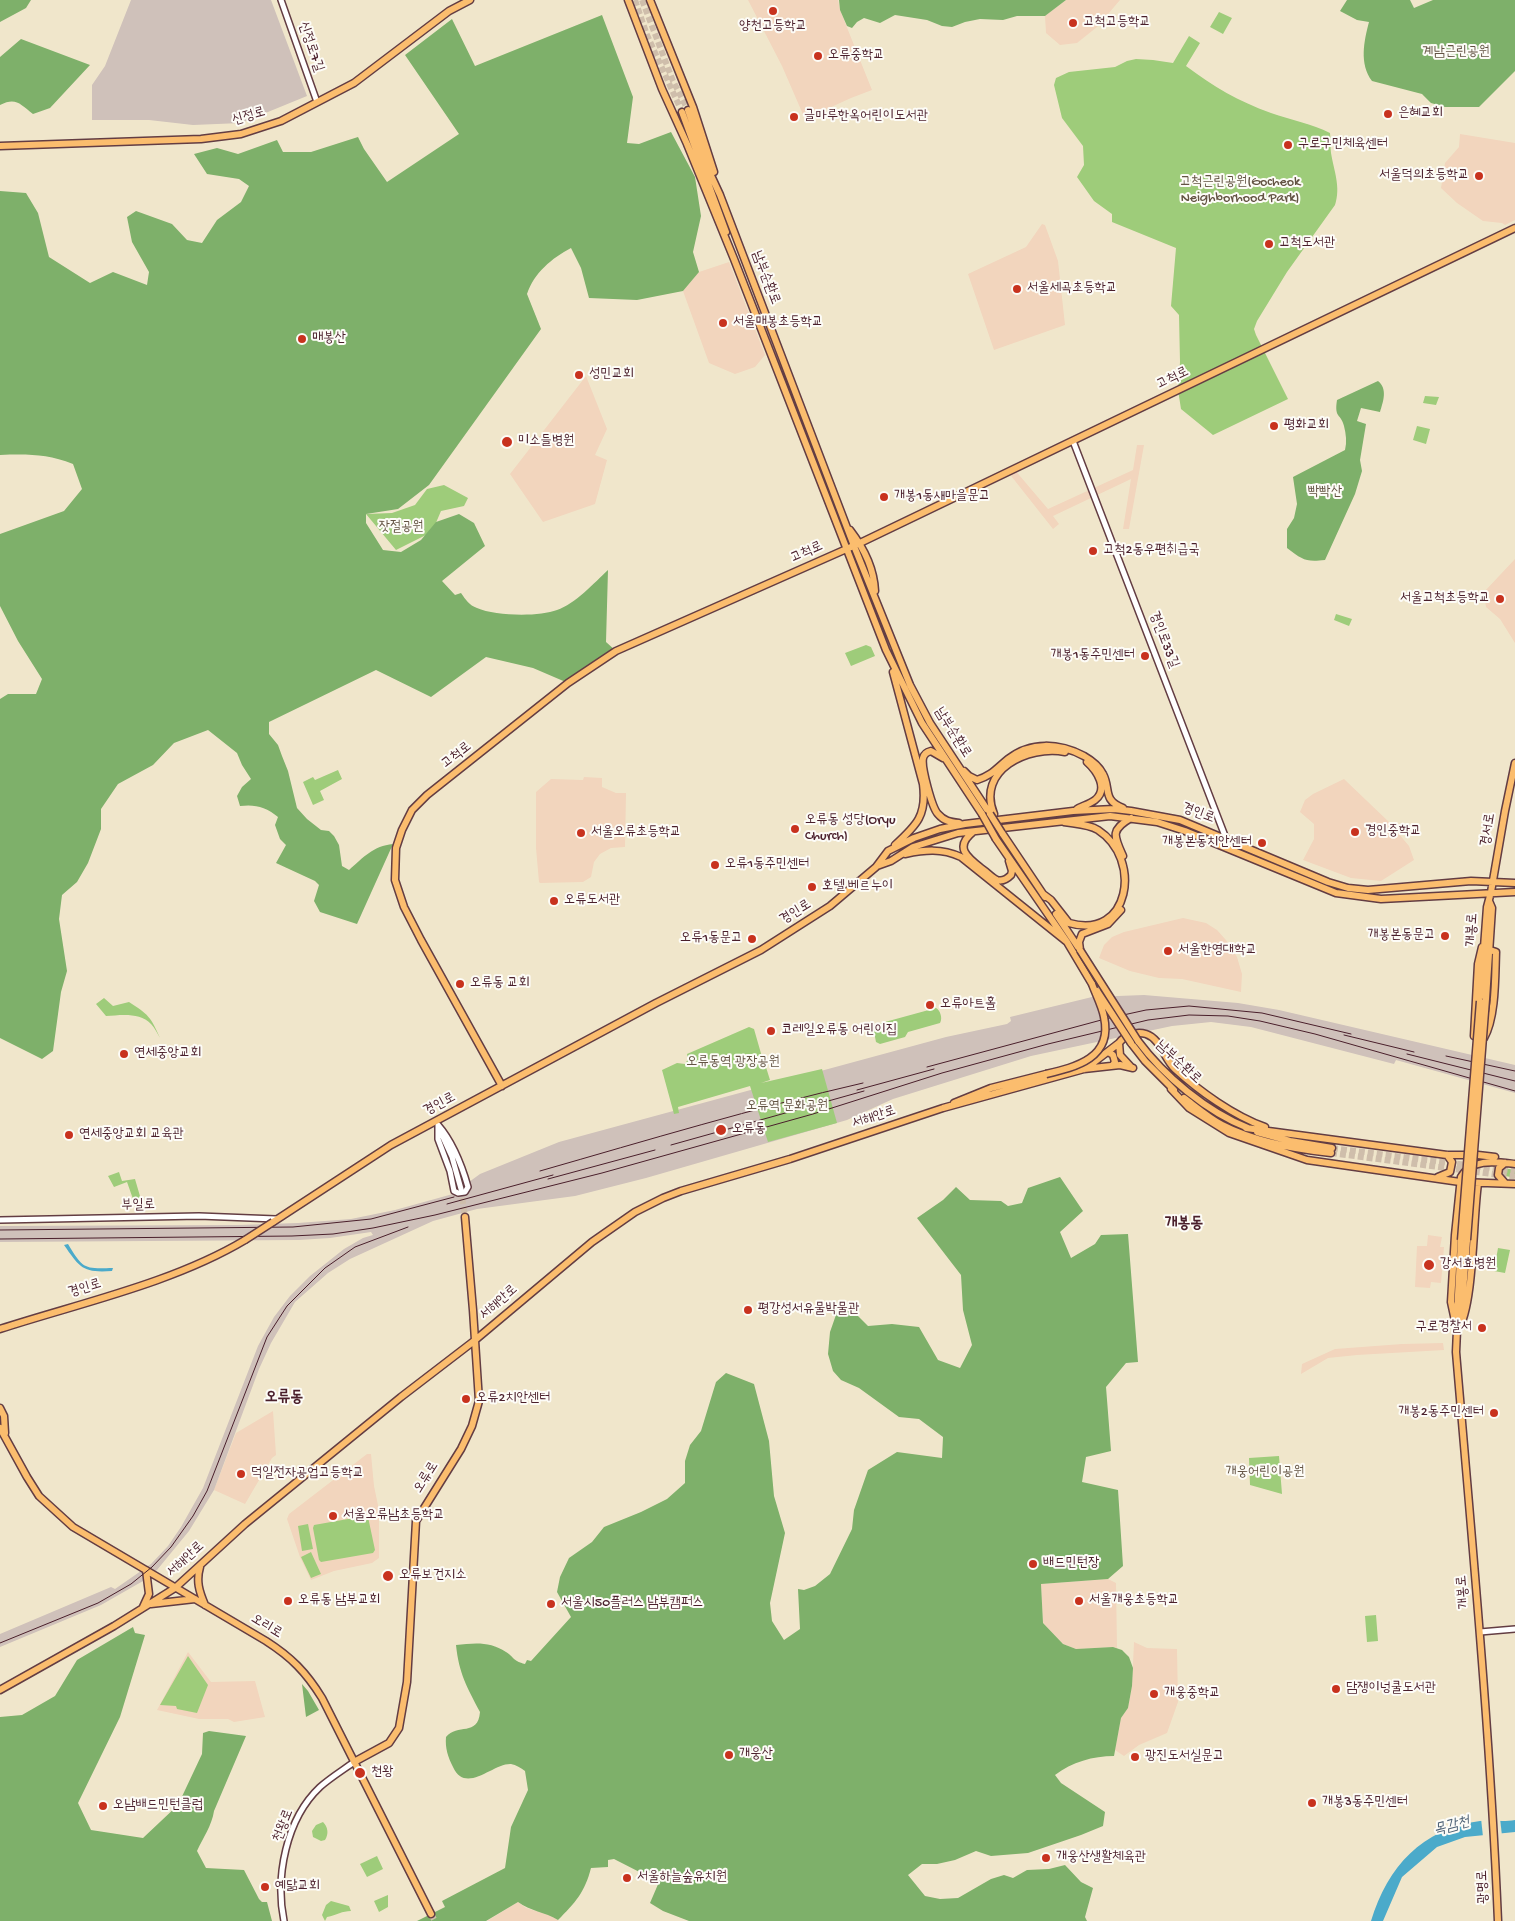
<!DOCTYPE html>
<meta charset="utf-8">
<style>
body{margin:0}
canvas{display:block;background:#f0e6cb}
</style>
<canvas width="1515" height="1921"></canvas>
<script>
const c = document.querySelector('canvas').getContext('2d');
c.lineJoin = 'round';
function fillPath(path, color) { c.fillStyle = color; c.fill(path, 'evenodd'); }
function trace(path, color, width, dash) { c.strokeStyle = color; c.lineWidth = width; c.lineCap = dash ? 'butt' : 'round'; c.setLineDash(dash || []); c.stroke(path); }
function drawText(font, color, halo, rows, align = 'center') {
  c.font = font + ' "Gochi Hand","Poor Story",sans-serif'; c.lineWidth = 4; c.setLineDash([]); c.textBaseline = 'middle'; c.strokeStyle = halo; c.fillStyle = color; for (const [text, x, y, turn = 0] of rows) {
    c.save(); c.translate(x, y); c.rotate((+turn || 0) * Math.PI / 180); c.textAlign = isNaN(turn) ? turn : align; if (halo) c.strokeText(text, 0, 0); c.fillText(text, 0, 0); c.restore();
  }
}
fillPath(new Path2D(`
 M748 0H838L840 10 872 90 851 98 805 119 782 66Z
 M1066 0H1120L1097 27 1077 43 1060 45 1046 33 1045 16Z
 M1460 134 1515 143V220L1505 225 1502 223 1483 221 1457 203 1441 188 1445 163 1459 147Z
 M1042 224 1045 225 1058 261 1065 325 994 350 968 274 1026 247Z
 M729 262 765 355 755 367 735 374 709 363 683 291 699 272Z
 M586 376 607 429 595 455 607 460 595 504 543 522 510 474Z
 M1137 445H1144L1129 529H1123L1131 479 1053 516 1059 524 1053 529 1008 472 1014 469 1048 509 1133 470Z
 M1515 559V643L1500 619 1486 607 1484 592Z
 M584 777 602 778V787L616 793H626L625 847 611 848 600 854 594 862 591 877 583 882 540 883 539 882 536 848V792L551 779 583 780Z
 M1344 779 1389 822 1409 846 1414 860 1381 881 1351 878 1303 860 1314 839V824L1300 812 1305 800 1313 794Z
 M1183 918 1206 923 1217 930 1226 940 1237 957 1242 974 1241 992 1182 979 1159 978 1130 971 1099 958 1104 945 1112 937 1124 932Z
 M1428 1235 1442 1237 1440 1247H1444L1441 1283 1431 1282 1430 1288 1415 1287 1417 1246H1427Z
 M1443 1343 1444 1350 1357 1355 1328 1358 1301 1374 1302 1364 1335 1349 1402 1344Z
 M273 1411 276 1455 272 1458 245 1504 214 1490 236 1433Z
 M367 1454H371L374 1486 379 1510V1558L372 1563 334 1571 311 1580 300 1557 287 1519 289 1514Z
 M1108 1579 1116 1583 1117 1648 1113 1647 1076 1649 1063 1644 1043 1623 1041 1584Z
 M1134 1642 1147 1648 1177 1649 1178 1702 1167 1733 1139 1745 1124 1756 1115 1750 1121 1718 1128 1708 1132 1686Z
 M188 1652 211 1682 255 1681 265 1717 234 1722 228 1719H199L157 1710Z
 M518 1902 526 1908 552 1916 559 1921H487Z`), '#f2d5bd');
fillPath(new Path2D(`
 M131 0H271L307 96 241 123 193 125 149 120H92V85L105 66Z
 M1144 995 1238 1003 1279 1010 1515 1065V1093L1396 1060 1394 1064 1251 1027 1211 1022 1172 1026 1031 1056 893 1099 847 1120 646 1178 575 1196 477 1209 433 1221 350 1259 328 1273 295 1302 271 1343 259 1369 214 1490 189 1531 157 1570 143 1581 101 1605 0 1647V1634L111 1587 115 1589 151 1564 168 1546 181 1527 203 1488 258 1346 274 1317 290 1296 310 1276 344 1249 363 1238 373 1235 371 1232 330 1238 299 1240 0 1242V1226L238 1225 298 1223 351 1219 395 1210 471 1189 469 1182 480 1174 559 1142 946 1037 1007 1024 1011 1021 1010 1017 1092 997Z`), '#cfc1ba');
fillPath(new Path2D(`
 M1219 12 1232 18 1223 34 1210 27Z
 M1189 36 1200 43 1186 66C1214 87 1238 101 1271 113 1291 120 1312 124 1330 133 1331 140 1330 147 1331 153 1334 171 1341 187 1335 205L1287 272 1257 321 1254 329 1256 335 1288 399 1213 435 1181 409 1178 390 1180 362 1179 315 1171 306 1176 248 1112 222V214L1094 201 1077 177 1084 165 1083 146 1062 118 1054 85 1056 78 1069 72 1115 67 1127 61 1136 59 1153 60 1173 63Z
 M1425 396 1439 397 1436 405 1423 403Z
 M1417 426 1430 429 1426 444 1413 440Z
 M444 485 468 498 464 506 441 511 432 532 396 550 366 514 392 513 415 505 427 489Z
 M1336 614 1352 619 1349 626 1334 620Z
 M866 645 871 647 875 656 851 666 845 653Z
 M338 770 342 779 320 791 324 800 313 805 303 782 313 777 315 780Z
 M104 998 113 1006 129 1002C148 1014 151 1017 160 1038 157 1033 155 1028 151 1024 140 1012 121 1015 106 1016L96 1004Z
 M936 1008C940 1010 943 1018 940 1023L908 1032 905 1037 880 1044 876 1042 873 1027 874 1025Z
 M749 1027 754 1029 762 1057 769 1061 765 1064 770 1080 761 1083 822 1069 837 1123 768 1142 750 1086 678 1107 679 1113 674 1114 662 1070 677 1063 685 1064 688 1059 687 1054Z
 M1504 1168 1515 1170V1178L1501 1175V1171Z
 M119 1172 122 1181 135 1179 142 1203 138 1205 133 1199 127 1182 114 1187 108 1176Z
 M1498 1248 1510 1250 1505 1273 1494 1271Z
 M1279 1456 1282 1494 1250 1485 1249 1458Z
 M365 1516 368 1517 375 1550 373 1553 321 1562 319 1560 313 1528 314 1525Z
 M308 1524 313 1549 302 1551 298 1526Z
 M311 1552 321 1574 311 1578 301 1557Z
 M1376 1615 1378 1641 1367 1642 1365 1616Z
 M188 1656 208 1685 197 1713 177 1709 176 1706 160 1705Z
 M323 1822C328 1827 329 1834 325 1840L321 1841 313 1837 312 1831 316 1825Z
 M377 1856 383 1869 367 1877 360 1864Z
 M388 1895V1907L379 1912 374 1901Z
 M331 1901 349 1906 351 1911C342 1911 337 1915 327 1917L325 1921 322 1915 326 1905Z`), '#9ecc7a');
fillPath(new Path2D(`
 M0 0H31L26 8 0 22Z
 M839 0H1066L1045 16H1017L1003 20 980 19 965 22 952 27 942 26 927 20 895 15 880 23 864 18 857 22 852 28 847 26 840 10Z
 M1347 0H1410L1414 8 1433 0H1515V71L1479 107H1445L1431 103 1422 94 1372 81C1359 64 1364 41 1369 22L1357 20 1340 11Z
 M602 15 633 97 627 143 639 144 671 132 695 177 701 216 693 252 699 272 683 291 637 300 589 298 581 268 571 248C552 258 534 273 527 294L541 329 429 485 398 509 366 514V523L383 550 401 552 421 540 436 522 459 514 474 523 485 546 442 581 455 595 461 593C466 600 469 605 477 608 495 616 539 617 557 610 575 604 594 583 608 570L606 642 616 651 568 683 533 668 486 657 431 697 376 670 269 722V734L278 745 282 756 288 771 297 808 307 819 321 830 329 831 334 836 339 845 342 866 349 870C364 857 373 846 393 844L357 924 320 912 314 901 319 885 315 881 276 863 286 845 280 839 275 825 278 817C266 807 255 804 240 806L237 796 242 787 251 779 242 765 237 753 208 730 174 743 153 765 118 784 101 809V829L88 863 77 882 62 895 59 919 67 971 61 992 53 1051 42 1059 0 1038V699L8 694H36L42 679 18 641 0 606V534L64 511 82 489 73 464C47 454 28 454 0 455V191L26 193 38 213 49 257 90 283 113 272 147 285 149 272 132 242 127 217 136 211 172 224 187 240 202 243 217 220 241 202 249 186 239 179 207 174 194 154 217 148 238 154 277 140 283 152H311L358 137 364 149 387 182 459 134 405 55 452 19 475 66Z
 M21 39 90 65 50 108 33 114C20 104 16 97 0 105V57Z
 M1378 381C1388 389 1383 402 1380 412L1361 408 1357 421 1366 424 1360 460 1362 471 1355 494 1325 560C1305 562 1303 560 1287 548V529L1294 518 1297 504 1293 477 1345 450C1347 442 1346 434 1344 426 1341 413 1334 419 1337 400Z
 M1060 1177 1083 1211 1060 1232 1071 1258 1095 1244 1101 1235 1128 1234 1138 1362 1126 1363 1106 1387 1111 1451 1086 1457 1082 1482 1118 1490 1123 1566 1108 1579 1041 1584 1043 1623 1063 1644 1076 1649 1113 1647 1122 1650 1129 1657 1133 1668 1132 1686 1128 1708 1121 1718 1114 1756C1093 1756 1072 1762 1055 1775L1061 1783 1105 1812 1103 1826 1081 1835 1028 1853 991 1856 976 1851 955 1860 937 1864H922L908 1875 925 1896 940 1899 958 1898 991 1879 1004 1875 1013 1878 1027 1870 1049 1869 1065 1865 1081 1882 1093 1888 1085 1917 1087 1921H689L663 1911 650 1903 659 1882 614 1859 608 1860V1867L591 1868C585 1892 575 1903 558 1920 545 1912 530 1911 518 1902L486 1921H417L445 1907 442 1901 505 1868 511 1827 528 1790 525 1771C521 1768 516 1765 511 1764 493 1763 466 1795 453 1767 448 1757 445 1748 446 1737 457 1723 478 1737 480 1712 467 1687 459 1674 456 1645 474 1643 490 1641 506 1652 515 1658 513 1661 525 1664L527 1660 531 1661 571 1617 557 1592 560 1577 569 1558 592 1542 604 1527 641 1512 667 1499 685 1483V1461L690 1445 701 1431 716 1382 726 1373 754 1384 769 1441 774 1496 785 1533 770 1603 772 1621 784 1640 800 1629 798 1589 804 1590 815 1586 830 1574 852 1529 854 1510 868 1470 897 1452 942 1458 943 1437 919 1419 899 1417 859 1388 841 1380 833 1371 828 1354 830 1332 837 1312 847 1305 868 1326 892 1324 919 1327 938 1360 960 1368 972 1345 963 1310 961 1275 917 1218 943 1200 956 1187 970 1200 1001 1201 1008 1206 1022 1203 1028 1188Z
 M133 1627 135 1633 145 1635 120 1717 78 1803 91 1830 143 1838 178 1805 202 1754 203 1733 209 1731 246 1736 214 1811C212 1825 203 1838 197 1851L206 1868 244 1870 259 1899 262 1902H267L272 1921H0V1717L22 1715 55 1696 77 1660Z
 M302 1684 308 1691 319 1710 306 1717Z`), '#7eb06a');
fillPath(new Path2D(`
 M68 1244C83 1269 84 1269 113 1268L112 1271C83 1273 80 1268 64 1245Z
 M1515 1820V1832L1465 1837 1437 1847 1402 1877 1383 1921H1371C1388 1866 1422 1829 1480 1821 1492 1820 1504 1822 1515 1820Z`), '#4baaca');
fillPath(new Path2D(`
 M1481 1818H1500L1502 1836 1483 1837Z`), '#f0e6cb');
trace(new Path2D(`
 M635 0 647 35 682 112
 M642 0 673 81 688 110
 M1332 1148 1515 1171
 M1331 1153 1515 1177
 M461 1189 465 1217
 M431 1914 435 1921`), '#cfbeab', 6, [6, 3]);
const minor = new Path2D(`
 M281 0 317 102
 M1073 441 1230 849
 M438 1125C452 1141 462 1166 468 1187L465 1192 458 1193 454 1191 450 1171 438 1139Z
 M441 1133 452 1157 461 1189
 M0 1220 199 1216 276 1219
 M1480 1632 1515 1629
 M284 1921C275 1877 286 1819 320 1787 330 1778 343 1770 354 1762`);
const major = new Path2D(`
 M628 0 662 89 687 144 734 259 886 650 922 723 982 814
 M650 0 693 107 714 172
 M688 110 708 169 720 195 854 546 910 685 930 723 990 814
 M682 112 726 232
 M0 146 201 139 241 134 281 121 354 83 449 11 470 0
 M850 530C863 547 874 569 875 591
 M893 672 923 784C927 815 917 825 895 845
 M943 758 931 751C927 752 924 754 923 758 921 767 932 808 938 814 944 821 950 822 959 823
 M964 771 969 776 977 780C991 776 997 768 1008 759 1031 741 1059 743 1084 756 1091 760 1099 766 1103 774 1111 789 1102 800 1123 808
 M1077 809C1082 806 1090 804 1095 800 1109 789 1097 771 1087 762
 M994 814C976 770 1028 745 1065 752
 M973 832C954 847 967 857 981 868 986 871 992 878 997 880 1003 882 1007 879 1011 875L1012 871 1009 861
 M1002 833 1045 897
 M996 839 1067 942 1092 984
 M905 854C925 850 941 848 961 857L1067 942
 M1123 856C1114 836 1110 830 1131 818
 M877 866 891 861 913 847 958 833 1110 816 1157 822 1185 831 1336 893 1381 899 1515 892
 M1043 894 1051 900 1069 923C1130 941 1143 859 1098 830 1088 824 1075 824 1064 822
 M1056 914 1078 947
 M1080 950 1079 942 1082 934 1108 924 1121 910
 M1486 999 1492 908 1489 901
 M1480 1001 1487 907 1491 892 1505 811 1515 763
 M1474 1036 1478 964 1482 947
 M1484 1038C1496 1017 1495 977 1496 952L1490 950
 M1138 1041C1164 1076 1207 1112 1248 1128
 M1131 1043 1145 1061 1174 1090
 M1108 1052 1113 1055 1115 1062 1113 1065
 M1131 1067 1120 1055 1119 1043C1125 1035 1136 1031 1146 1034 1161 1039 1164 1059 1175 1069 1199 1091 1234 1116 1265 1127
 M1085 1069 1119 1043
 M502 1086 421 940 404 907 395 880 396 848 402 830 412 810 427 795 568 683 616 651 860 543 1515 228
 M1171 1089 1189 1108 1229 1133 1307 1160 1460 1182 1515 1184
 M1184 1098C1196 1107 1209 1118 1222 1125 1255 1142 1294 1149 1331 1153
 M954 1103 991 1088 1046 1074
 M1246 1128 1447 1155H1478L1495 1157
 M1257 1132 1290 1141 1332 1148
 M1505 1163 1499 1168 1498 1175 1505 1183
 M1438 1177 1450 1172 1452 1162 1447 1155
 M273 1222 391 1145 656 1003 761 950 830 906 876 867 888 851 914 838 940 829 965 824 1073 811 1114 809 1131 811 1180 820 1328 882 1348 888 1368 890 1471 881 1515 883
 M1457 1313 1461 1240
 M1458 1324 1463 1292 1467 1240
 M0 1329C80 1303 173 1283 245 1240
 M1458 1329C1474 1308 1473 1215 1478 1184
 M0 1408 4 1416 5 1433
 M0 1428 27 1477 39 1496 73 1527 266 1641C291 1657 306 1672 322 1698L431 1914
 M200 1567C196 1581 199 1591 205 1605
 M151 1604 195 1599
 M143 1607 149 1594 146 1570
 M0 1690 114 1626 175 1588 245 1524 401 1397 474 1341 592 1242 635 1212 663 1198 681 1191 790 1159 943 1108 1084 1069 1120 1065 1133 1068
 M354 1762 389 1743 399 1728 407 1682 416 1521 461 1449 472 1426 479 1401 473 1310 465 1217
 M1498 1921C1490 1731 1472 1541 1456 1352L1457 1330 1451 1302 1455 1235 1461 1177C1472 1158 1496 1162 1515 1164`);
trace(minor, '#633d43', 8);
trace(major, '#633d43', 9);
trace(minor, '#fff', 5);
trace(major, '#fbbd6e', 6);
trace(new Path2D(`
 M1344 1035 1414 1052
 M1407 1054 1515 1081
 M1446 1056 1515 1071
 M927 1067 1105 1019 1146 1010 1189 1006 1262 1013 1351 1034
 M857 1090 934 1069
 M671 1145 864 1091
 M540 1171C648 1140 754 1108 863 1083
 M548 1179 655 1150
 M447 1204 553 1175
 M0 1230 293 1227 371 1219 454 1197
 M0 1239 292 1236 333 1234 373 1228 435 1215 602 1173 813 1114 942 1073 1048 1044 1148 1020 1189 1015 1228 1016 1260 1021 1315 1034 1515 1091
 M0 1643 98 1603 131 1584 152 1567 171 1547 193 1516 207 1491 267 1337 287 1306 325 1268 355 1247 408 1227`), '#4a1f2b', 1);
const majorBridge = new Path2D(`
 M982 814 996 839
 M990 814 1002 833
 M1080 950 1138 1041
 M1097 991 1131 1043
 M1046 1074C1076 1067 1113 1058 1104 1017 1102 1006 1096 995 1092 984
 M245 1240 273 1222
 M1461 1240 1480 1001
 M1467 1240 1486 999`);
trace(majorBridge, '#633d43', 9, []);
trace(majorBridge, '#fbbd6e', 6);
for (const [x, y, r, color] of [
 [773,11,5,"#c8321e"],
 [1073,23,5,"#c8321e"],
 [818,56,5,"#c8321e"],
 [1388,114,5,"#c8321e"],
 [794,117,5,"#c8321e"],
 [1288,145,5,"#c8321e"],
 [1479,176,5,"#c8321e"],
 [1269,244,5,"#c8321e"],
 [1017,289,5,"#c8321e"],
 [723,323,5,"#c8321e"],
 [302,339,5,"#c8321e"],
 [579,375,5,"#c8321e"],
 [1274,426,5,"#c8321e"],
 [507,442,6,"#c8321e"],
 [884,497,5,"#c8321e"],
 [1093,551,5,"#c8321e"],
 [1500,599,5,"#c8321e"],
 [1145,656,5,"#c8321e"],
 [795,829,5,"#c8321e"],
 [1355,832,5,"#c8321e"],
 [581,833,5,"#c8321e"],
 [1262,843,5,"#c8321e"],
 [715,865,5,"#c8321e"],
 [812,887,5,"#c8321e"],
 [554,901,5,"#c8321e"],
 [1445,936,5,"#c8321e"],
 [752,939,5,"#c8321e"],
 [1168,951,5,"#c8321e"],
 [460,984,5,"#c8321e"],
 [930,1005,5,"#c8321e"],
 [771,1031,5,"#c8321e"],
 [124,1054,5,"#c8321e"],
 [721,1130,6,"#c8321e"],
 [69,1135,5,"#c8321e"],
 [1429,1265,6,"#c8321e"],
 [748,1310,5,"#c8321e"],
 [1482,1328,5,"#c8321e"],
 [466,1399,5,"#c8321e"],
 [1494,1413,5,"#c8321e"],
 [241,1474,5,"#c8321e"],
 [333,1516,5,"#c8321e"],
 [1033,1564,5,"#c8321e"],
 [388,1576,6,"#c8321e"],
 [288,1601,5,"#c8321e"],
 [1079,1601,5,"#c8321e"],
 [551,1604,5,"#c8321e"],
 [1336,1689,5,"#c8321e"],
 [1154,1694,5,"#c8321e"],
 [729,1755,5,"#c8321e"],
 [1135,1757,5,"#c8321e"],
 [360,1773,6,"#c8321e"],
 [1312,1803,5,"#c8321e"],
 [103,1806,5,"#c8321e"],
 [1046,1858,5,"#c8321e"],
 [627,1878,5,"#c8321e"],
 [265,1887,5,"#c8321e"]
]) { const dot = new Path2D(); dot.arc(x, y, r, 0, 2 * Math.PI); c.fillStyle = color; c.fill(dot); trace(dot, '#fdfcf7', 2); }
drawText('14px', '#4a1f2b', '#fdfcf7', [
 ["고척고등학교",1083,23],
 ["양천고등학교",773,27,"center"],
 ["오류중학교",828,56],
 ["은혜교회",1398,114],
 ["글마루한옥어린이도서관",804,117],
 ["구로구민체육센터",1298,145],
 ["서울덕의초등학교",1469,176,"right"],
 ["고척도서관",1279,244],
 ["서울세곡초등학교",1027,289],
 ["서울매봉초등학교",733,323],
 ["매봉산",312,339],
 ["성민교회",589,375],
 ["평화교회",1284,426],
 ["미소들병원",518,442],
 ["개봉1동새마을문고",894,497],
 ["고척2동우편취급국",1103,551],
 ["서울고척초등학교",1490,599,"right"],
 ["개봉1동주민센터",1135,656,"right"],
 ["오류동 성당(Oryu",805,821],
 ["Church)",805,837],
 ["경인중학교",1365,832],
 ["서울오류초등학교",591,833],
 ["개봉본동치안센터",1252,843,"right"],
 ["오류1동주민센터",725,865],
 ["호텔 베르누이",822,887],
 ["오류도서관",564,901],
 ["개봉본동문고",1435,936,"right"],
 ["오류1동문고",742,939,"right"],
 ["서울한영대학교",1178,951],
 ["오류동 교회",470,984],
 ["오류아트홀",940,1005],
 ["코레일오류동 어린이집",781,1031],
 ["연세중앙교회",134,1054],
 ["오류동",732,1130],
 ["연세중앙교회 교육관",79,1135],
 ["강서효병원",1440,1265],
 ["평강성서유물박물관",758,1310],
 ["구로경찰서",1472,1328,"right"],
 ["오류2치안센터",476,1399],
 ["개봉2동주민센터",1484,1413,"right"],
 ["덕일전자공업고등학교",251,1474],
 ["서울오류남초등학교",343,1516],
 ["배드민턴장",1043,1564],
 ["오류보건지소",399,1576],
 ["오류동 남부교회",298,1601],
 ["서울개웅초등학교",1089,1601],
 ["서울시50플러스 남부캠퍼스",561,1604],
 ["담쟁이넝쿨도서관",1346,1689],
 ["개웅중학교",1164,1694],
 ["개웅산",739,1755],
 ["광진도서실문고",1145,1757],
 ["천왕",371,1773],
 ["개봉3동주민센터",1322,1803],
 ["오남배드민턴클럽",113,1806],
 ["개웅산생활체육관",1056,1858],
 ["서울하늘숲유치원",637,1878],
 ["예닮교회",275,1887]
], 'left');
drawText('14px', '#4a1f2b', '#fdfcf7', [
 ["신정로7길",310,47,71],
 ["신정로",249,117,-16],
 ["남부순환로",765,278,69],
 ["고척로",1173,379,-26],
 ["고척로",807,553,-24],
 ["경인로33길",1163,640,69],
 ["남부순환로",952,733,58],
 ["고척로",457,756,-38],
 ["경인로",1198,814,20],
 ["경서로",1489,830,-81],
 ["경인로",796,913,-32],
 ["개봉로",1473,930,-87],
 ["남부순환로",1178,1063,43],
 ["경인로",440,1105,-28],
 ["서해안로",874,1118,-18],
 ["부일로",138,1206,-1],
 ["경인로",85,1289,-17],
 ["서해안로",499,1303,-41],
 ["오류로",427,1478,-58],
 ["서해안로",186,1560,-42],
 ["개봉로",1464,1592,-95],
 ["오리로",266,1627,31],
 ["천왕로",284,1826,-68],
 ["광명로",1484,1887,-92]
]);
drawText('14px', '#635343', '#fdfcf7', [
 ["계남근린공원",1456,53],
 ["고척근린공원(Gocheok",1240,183],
 ["Neighborhood Park)",1240,199],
 ["빡빡산",1325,493],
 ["잣절공원",401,528],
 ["오류동역 광장공원",733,1063],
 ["오류역 문화공원",787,1107],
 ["개웅어린이공원",1265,1473]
]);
drawText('italic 15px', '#4a5e73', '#fdfcf7', [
 ["목감천",1452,1827,-15]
]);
drawText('bold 16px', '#4a1f2b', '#fdfcf7', [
 ["개봉동",1184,1225],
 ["오류동",284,1399]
]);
</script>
